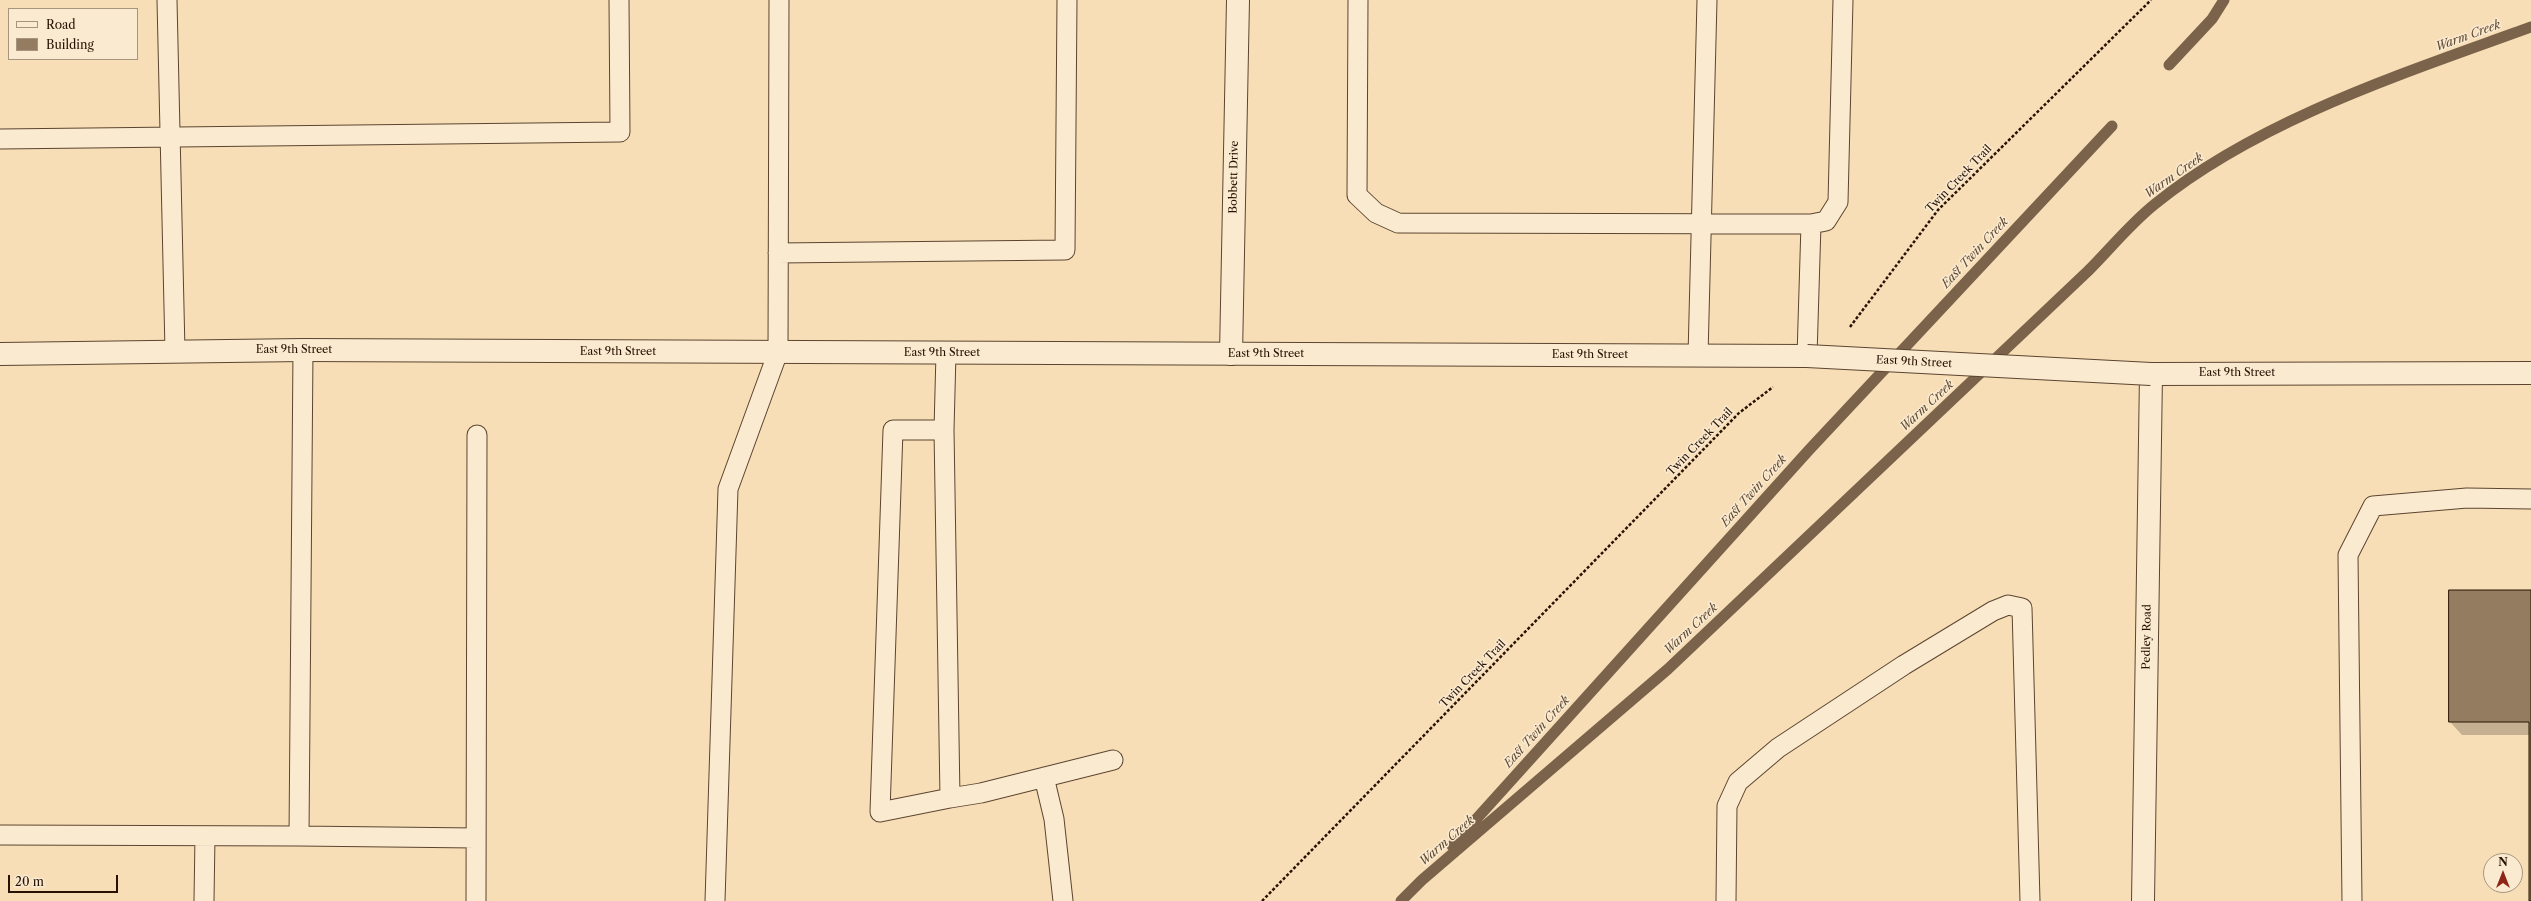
<!DOCTYPE html>
<style>
body{margin:0}
#map{position:relative;width:2531px;height:901px;overflow:hidden;background:#f7deb6;font-family:"Libre Caslon Text",serif}
canvas{display:block}
.legend{position:absolute;left:8px;top:8px;width:130px;height:52px;box-sizing:border-box;background:#faead0;border:1px solid #a6947e;margin:0;padding:5px 7px;list-style:none;font-size:12px;color:#281203}
.legend li{display:flex;align-items:center;gap:8px;height:20px}
.legend b{width:20px;border:1px solid #a6947e}
.north{position:absolute;left:2483px;top:853px;width:40px;height:40px;box-sizing:border-box;background:#faead0;border:1px solid #a6947e;border-radius:50%;rotate:0deg;font-size:11px;font-weight:700;line-height:16px;text-align:center;color:#281203}
.north::after{content:'';display:block;margin:auto;width:14px;height:18px;background:#8f2418;clip-path:polygon(50% 0,100% 100%,50% 72%,0 100%)}
.scale{position:absolute;left:8px;top:875px;width:110px;height:18px;box-sizing:border-box;border:2px solid #281203;border-top:0;padding-left:5px;font-size:12px;line-height:14px;white-space:nowrap;color:#281203;-webkit-text-stroke:3px #faead0;paint-order:stroke}
</style>
<div id="map">
<canvas width="2531" height="901"></canvas>
<ul class="legend">
<li><b style="height:5px;background:#faead0"></b>Road</li>
<li><b style="height:11px;background:#947c60"></b>Building</li>
</ul>
<div class="north">N</div>
<div class="scale">20 m</div>
</div>
<script>
const c = document.querySelector('canvas').getContext('2d');
c.lineJoin = 'round';
function fillPath(path, color) { c.fillStyle = color; c.fill(path, 'evenodd'); }
function trace(path, color, width, dash) { c.strokeStyle = color; c.lineWidth = width; c.lineCap = dash ? 'butt' : 'round'; c.setLineDash(dash || []); c.stroke(path); }
function drawText(font, color, halo, rows, align = 'center') {
  c.font = font + ' "Libre Caslon Text",serif'; c.lineWidth = 3; c.setLineDash([]); c.textBaseline = 'middle'; c.strokeStyle = halo; c.fillStyle = color; for (const [text, x, y, turn = 0] of rows) {
    c.save(); c.translate(x, y); c.rotate((+turn || 0) * Math.PI / 180); c.textAlign = isNaN(turn) ? turn : align; if (halo) c.strokeText(text, 0, 0); c.fillText(text, 0, 0); c.restore();
  }
}
fillPath(new Path2D(`
 M2531 591V901H2530V735H2462L2450 722Z`), '#0003');
trace(new Path2D(`
 M2169 65 2212 19 2224 0
 M1452 846 1809 450 2112 126
 M1401 901 1422 880 1668 669 2088 271C2110 249 2131 223 2155 204 2260 119 2405 73 2531 27`), '#7a634a', 11);
const building = new Path2D(`
 M2449 590H2531V901H2529V722H2449Z`);
fillPath(building, '#947c60');
trace(building, '#281203', 1);
const service = new Path2D(`
 M167 0 175 351
 M1358 0 1357 195 1376 213 1398 223 1811 224 1826 221 1838 202 1843 0
 M0 139 620 132 619 0
 M778 253 1065 250 1067 0
 M946 353 944 430 950 798 981 793 1113 760
 M1698 356 1707 0
 M1807 356 1811 224
 M944 430H893L880 812 950 798
 M1044 777 1054 819 1063 901
 M0 835 299 836 303 350
 M299 836 476 838
 M204 901 205 836
 M476 901 477 435
 M715 901 728 489 778 352 779 0
 M1726 901 1727 806 1738 782 1778 748 1904 665 1993 611 2008 605 2022 608 2030 901
 M2352 901 2348 555 2373 506 2467 498 2531 499`);
const minor = new Path2D(`
 M1231 354 1238 0
 M2143 901 2151 374`);
const tertiary = new Path2D(`
 M0 354 303 350 1807 356
 M2151 374 2531 373`);
trace(service, '#5c4530', 21);
trace(minor, '#5c4530', 24);
trace(tertiary, '#5c4530', 24);
trace(new Path2D(`
 M1850 327 1938 210 2151 0
 M1262 901 1739 413 1773 387`), '#281203', 2.5, [3, 2]);
trace(service, '#faead0', 19);
trace(minor, '#faead0', 22);
trace(tertiary, '#faead0', 22);
const tertiaryBridge = new Path2D(`
 M1807 356 2151 374`);
trace(tertiaryBridge, '#5c4530', 24, []);
trace(tertiaryBridge, '#faead0', 22);
drawText('11px', '#281203', '#faead0', [
 ["Bobbett Drive",1234,177,-89],
 ["Twin Creek Trail",1959,179,-46],
 ["East 9th Street",294,350],
 ["East 9th Street",618,352],
 ["East 9th Street",942,353],
 ["East 9th Street",1266,354],
 ["East 9th Street",1590,355],
 ["East 9th Street",1914,362,3],
 ["East 9th Street",2237,373],
 ["Twin Creek Trail",1700,442,-46],
 ["Pedley Road",2147,637,-89],
 ["Twin Creek Trail",1473,674,-46]
]);
drawText('italic 12px', '#5f4832', '#faead0', [
 ["Warm Creek",2468,36,-20],
 ["Warm Creek",2174,176,-35],
 ["East Twin Creek",1975,253,-47],
 ["Warm Creek",1927,406,-43],
 ["East Twin Creek",1754,491,-48],
 ["Warm Creek",1691,629,-43],
 ["East Twin Creek",1537,732,-48],
 ["Warm Creek",1447,841,-41]
]);
</script>
